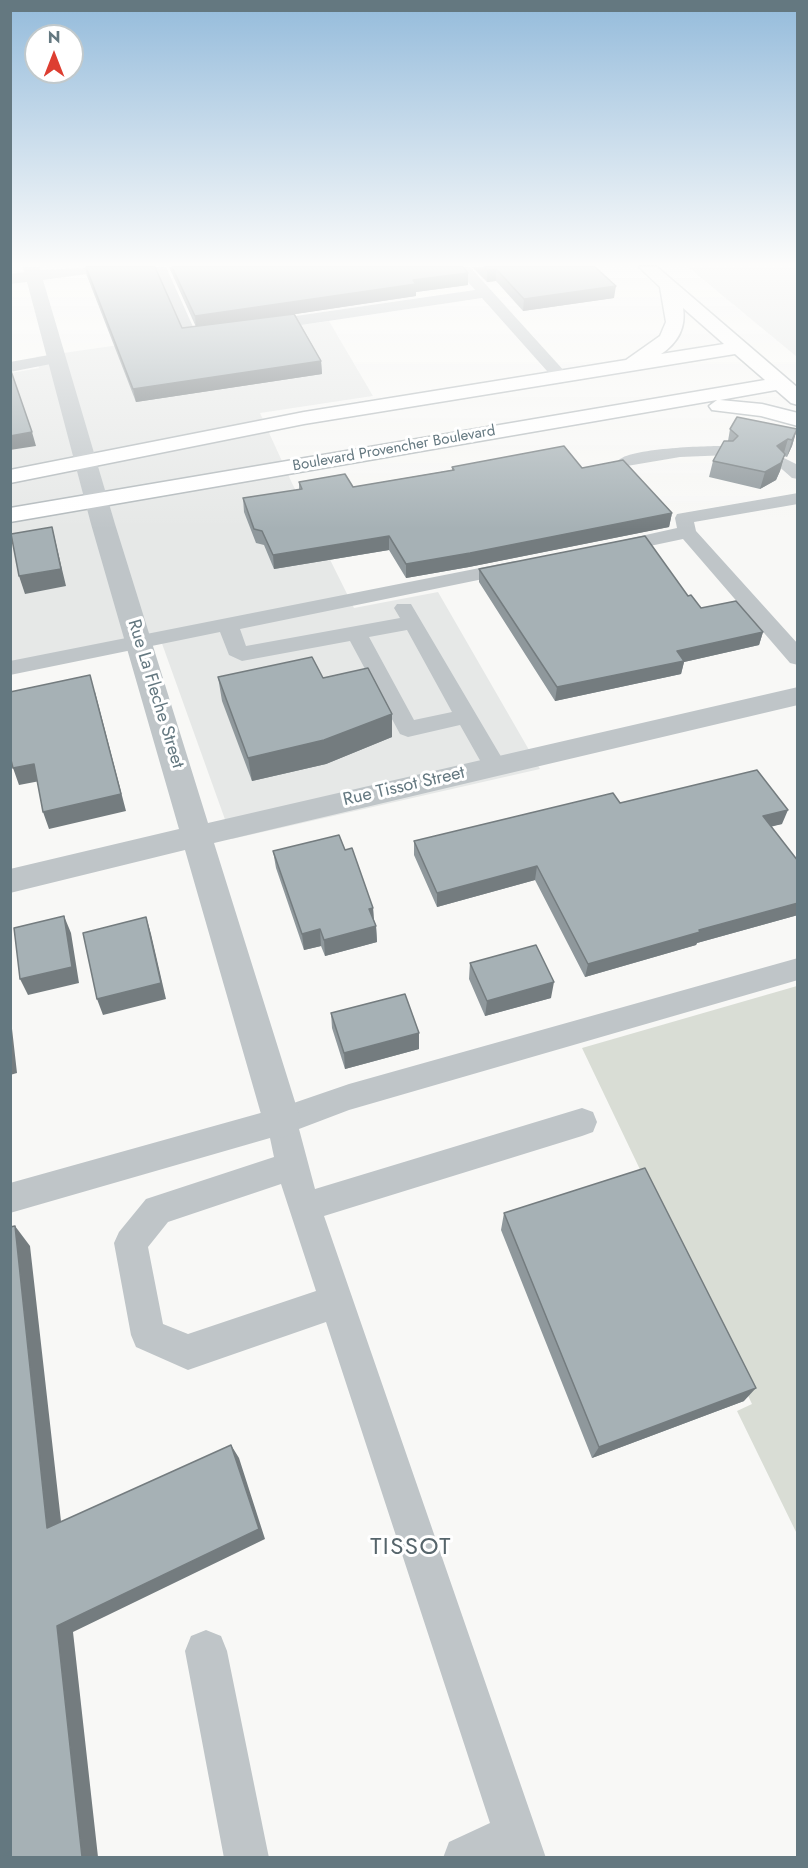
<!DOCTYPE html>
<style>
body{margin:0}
#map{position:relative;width:808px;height:1868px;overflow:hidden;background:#f8f8f6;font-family:Jost,sans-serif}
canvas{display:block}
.frame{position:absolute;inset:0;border:12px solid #647880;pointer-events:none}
.north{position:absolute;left:24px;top:24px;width:60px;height:60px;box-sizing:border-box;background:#fff;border:2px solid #c1c9cc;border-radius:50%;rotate:0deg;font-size:16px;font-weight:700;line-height:24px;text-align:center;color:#647880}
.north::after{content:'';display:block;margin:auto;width:21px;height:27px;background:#dd3e31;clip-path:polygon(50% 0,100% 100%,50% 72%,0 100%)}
</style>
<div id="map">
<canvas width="808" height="1868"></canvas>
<div class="frame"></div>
<div class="north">N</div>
</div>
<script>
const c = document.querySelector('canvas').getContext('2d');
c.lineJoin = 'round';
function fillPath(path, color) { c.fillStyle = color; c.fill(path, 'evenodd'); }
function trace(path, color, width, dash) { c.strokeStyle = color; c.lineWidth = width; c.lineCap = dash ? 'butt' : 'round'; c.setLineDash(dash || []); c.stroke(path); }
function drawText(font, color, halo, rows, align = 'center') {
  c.font = font + ' Jost,sans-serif'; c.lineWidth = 6; c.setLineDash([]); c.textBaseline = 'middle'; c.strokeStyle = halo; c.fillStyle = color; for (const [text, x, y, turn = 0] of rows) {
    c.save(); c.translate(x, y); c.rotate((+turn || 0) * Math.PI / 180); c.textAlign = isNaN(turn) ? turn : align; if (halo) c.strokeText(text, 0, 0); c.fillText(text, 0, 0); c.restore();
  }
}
fillPath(new Path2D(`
 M688 267H797V357Z
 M329 321 373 396 260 413 292 483 354 608 438 592 540 769 232 839 160 638 11 670V373L39 368 36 357 180 336 182 342Z`), '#e6e8e7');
fillPath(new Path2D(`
 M797 986V1534L737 1411 752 1404 582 1048Z`), '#d9ddd5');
const secondary = new Path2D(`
 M639 267H657L798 388V405L791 403 776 390 720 400 762 404 798 413V426L761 416 712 410 709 406 717 400 10 522V508L765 380 735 354 304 424 10 483V470L304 412 626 360 660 336 666 322 660 287ZM683 308 724 344 661 354C678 343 686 327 683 308Z`);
trace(secondary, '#b2b9bc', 3);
fillPath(new Path2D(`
 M152 267H166L195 331 222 329 225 332 222 335 185 339Z
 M455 267H470L567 374 569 377 567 380H555L482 298 261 331 253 326 261 321 475 290Z
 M55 354 63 359 61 362 10 372V362Z
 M723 446 732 451 729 455 680 457 627 466 618 461C628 448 705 446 723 446Z
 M784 458 798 465V479L792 478 775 463Z
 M798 493V504L694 522 696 531 798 644V665L790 663 683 539 612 554 602 548 605 544 677 528 675 518 677 514Z
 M515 561 522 563 525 567 522 571 240 629 246 646 400 618 394 608 397 604H411L506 765 502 771 494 773 486 771 460 725 408 737 400 734 350 641 242 661 229 655 220 632 10 675V661ZM407 630 452 712 414 720 369 637Z
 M798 958V980L349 1110 299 1129 315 1189 582 1108 593 1112 597 1122 593 1132 582 1136 324 1216 546 1858H443L449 1842 490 1823 326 1322 188 1370 136 1347 131 1335 114 1243 119 1232 146 1199 274 1157 270 1138 10 1213V1183L282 1107 349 1084ZM281 1184 316 1291 188 1334 163 1324 148 1247 168 1222Z
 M206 1630 221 1636 227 1651 269 1858H224L185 1651 191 1636Z`), '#bfc5c8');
fillPath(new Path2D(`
 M23 267H40V270L109 267 101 272 43 280 115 524 208 823 798 687V705L214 843 301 1121 295 1133 282 1138 269 1133 263 1121 185 850 10 893V869L179 829 91 524 27 282 10 284V274L24 272Z`), '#bfc5c8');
fillPath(secondary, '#fff');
fillPath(new Path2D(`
 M85 267H155L182 328 196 327 169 267H463L468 273V285L416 292V296L295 314 321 361 322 374 136 402 87 276Z
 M472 267H595L614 298 523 311 496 281 487 282Z
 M730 429H797L792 446 787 457 784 456 780 471 776 480 760 489 709 477 713 461 728 441Z
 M452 467 582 468 672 513 669 527 469 567 406 578 389 550 274 569 264 545 256 543 244 512 243 498 299 490V482L353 487 452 470Z
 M479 569 688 596 701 608 763 632 759 645 684 662 681 674 555 701 479 582Z
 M218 677 392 714V737L326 764 252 781 222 701Z
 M620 803 782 824 771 826 798 861V915L697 943 696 945 585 977 535 880 437 907 414 855V841Z
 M345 850 373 908 374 920 376 926 377 942 325 956 321 946 304 950 276 868 273 851Z
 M470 963 551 998 485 1016 469 979Z
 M331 1013 419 1049 345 1069 332 1028Z
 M504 1213 744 1401 592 1458 501 1230Z`), '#8f989c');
fillPath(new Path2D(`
 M496 269V281L487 282V270Z
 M468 273V285L416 292V296L196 329 195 316 413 280Z
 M616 286 614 298 523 311 524 299Z
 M321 361 322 374 136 402 133 389Z
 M797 429 792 446 787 457 792 440Z
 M32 432 36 446 10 450V436Z
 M788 439 783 456 777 446Z
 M785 454 780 471 776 480 760 489 765 472Z
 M672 513 669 527 469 567 406 578V564Z
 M52 527 66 586 25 594 19 576Z
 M389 536V550L274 569 273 555Z
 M763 632 759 645 684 662 681 674 555 701 557 687 677 651Z
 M95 692 126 811 49 829 43 812Z
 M392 714V737L326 764 252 781 248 758Z
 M34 764 40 781 19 785 13 768Z
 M788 810 782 824 758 830 763 816Z
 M537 866 535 880 437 907V893Z
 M798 903V915L697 943 696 945 585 977 588 964 699 930Z
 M373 908 374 924 369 909Z
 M64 916 71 933 79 983 28 995 20 979Z
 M146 917 151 934 166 999 103 1015 97 999Z
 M376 926 377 942 325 956 324 940Z
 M320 929 321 946 304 950 302 934Z
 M554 982 551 998 485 1016 487 1001Z
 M10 1011 17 1073 10 1075Z
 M419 1033V1049L345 1069 344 1053Z
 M15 1226 30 1246 63 1539 47 1528Z
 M756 1388 744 1401 592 1458 599 1447Z
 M231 1445 239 1458 265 1539 73 1632 98 1857H82L57 1626Z`), '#747c7f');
const building = new Path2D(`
 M86 267H155L182 328 294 314 321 361 133 389Z
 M172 267H463L468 273 413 280 416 284 195 316Z
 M484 267H595L616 286 524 299 496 269 487 270Z
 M10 368 32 432 10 436Z
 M737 417 797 429 792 440 788 439 777 446 785 454 781 463 765 472 713 461 724 441H733L738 436 730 429Z
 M564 446 582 468 623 460 672 513 470 553 406 564 389 536 273 555 262 531 254 529 243 498 302 489 299 482 345 474 353 487 454 470 452 467Z
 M52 527 61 569 19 576 11 534Z
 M645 536 688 596 691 595 701 608 736 601 763 632 677 651 684 661 557 687 479 569Z
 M312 657 323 678 368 668 392 714 324 740 248 758 218 677Z
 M90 675 121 794 43 812 34 764 13 768 10 756V692Z
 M757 770 788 810 763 816 798 861V903L699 930 700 932 588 964 537 866 437 893 414 841 613 793 620 803Z
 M339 835 345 850 352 848 373 908 369 909 376 926 324 940 320 929 302 934 273 851Z
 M64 916 72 967 20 979 14 928Z
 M146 917 161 983 97 999 83 933Z
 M536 945 554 982 487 1001 470 963Z
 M405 994 419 1033 344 1053 331 1013Z
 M645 1168 756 1388 599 1447 504 1213Z
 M15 1226 47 1528 231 1445 259 1529 57 1626 82 1857H10V1227Z`);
fillPath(building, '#a6b1b5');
trace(building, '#747c7f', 1.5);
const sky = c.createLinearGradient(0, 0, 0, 529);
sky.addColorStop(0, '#94bbdb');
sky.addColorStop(0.5, '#fcfcfb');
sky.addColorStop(1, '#fcfcfb00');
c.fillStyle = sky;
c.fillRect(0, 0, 808, 529);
drawText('15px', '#647880', '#fff', [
 ["Boulevard Provencher Boulevard",394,449,-10]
]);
drawText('18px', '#647880', '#fff', [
 ["Rue La Fleche Street",155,694,73],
 ["Rue Tissot Street",404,787,-13]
]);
c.letterSpacing = '1.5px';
drawText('24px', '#56656b', '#fff', [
 ["TISSOT",411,1548]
]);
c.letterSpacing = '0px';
</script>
